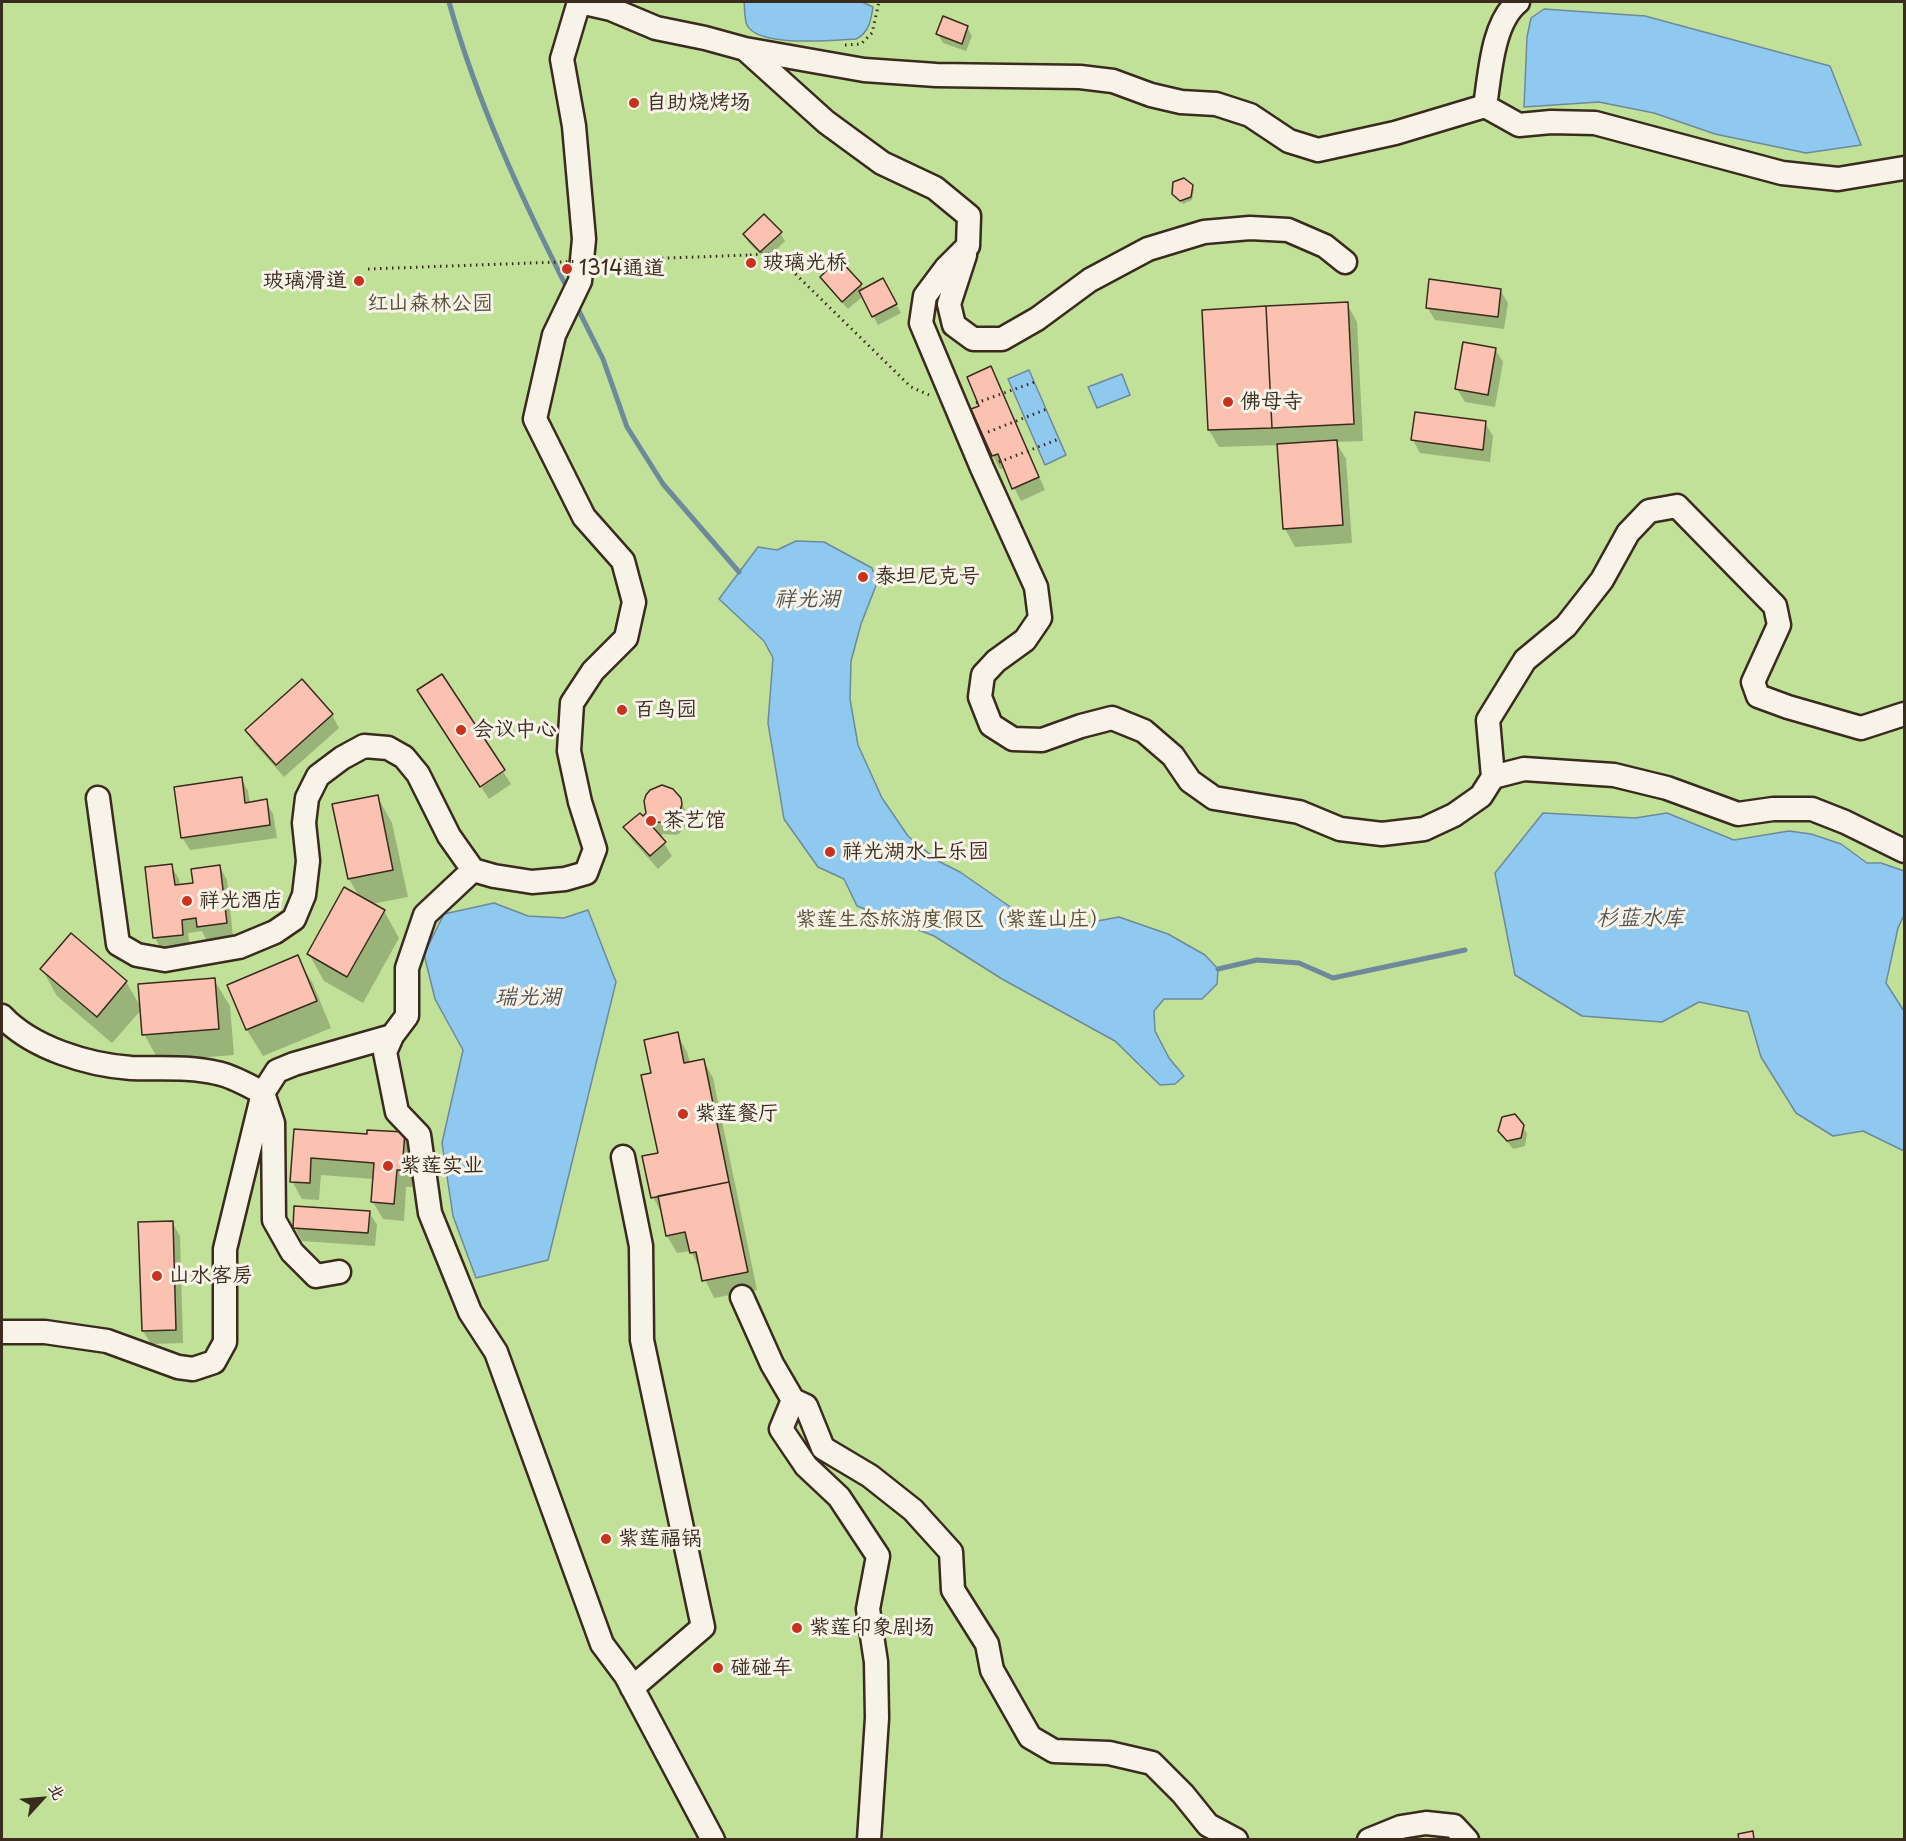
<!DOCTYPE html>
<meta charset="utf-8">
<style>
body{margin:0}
#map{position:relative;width:1906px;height:1841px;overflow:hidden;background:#f7f3e8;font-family:"Playpen Sans","LXGW WenKai TC",sans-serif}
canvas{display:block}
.frame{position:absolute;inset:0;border:3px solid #3b2a1e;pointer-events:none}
.north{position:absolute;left:12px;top:1769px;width:60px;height:60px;-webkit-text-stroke:4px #f7f3e8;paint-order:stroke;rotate:64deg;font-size:16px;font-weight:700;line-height:24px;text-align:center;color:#3b2a1e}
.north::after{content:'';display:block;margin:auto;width:21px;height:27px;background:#3b2a1e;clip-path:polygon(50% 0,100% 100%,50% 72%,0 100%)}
</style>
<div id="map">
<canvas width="1906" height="1841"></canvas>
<div class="frame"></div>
<div class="north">北</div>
</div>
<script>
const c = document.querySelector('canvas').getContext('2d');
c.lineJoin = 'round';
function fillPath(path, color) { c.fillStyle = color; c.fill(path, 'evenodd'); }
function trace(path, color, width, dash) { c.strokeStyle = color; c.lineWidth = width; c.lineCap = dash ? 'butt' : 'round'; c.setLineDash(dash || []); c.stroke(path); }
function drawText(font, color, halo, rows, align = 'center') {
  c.font = font + ' "Playpen Sans","LXGW WenKai TC",sans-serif'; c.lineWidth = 6; c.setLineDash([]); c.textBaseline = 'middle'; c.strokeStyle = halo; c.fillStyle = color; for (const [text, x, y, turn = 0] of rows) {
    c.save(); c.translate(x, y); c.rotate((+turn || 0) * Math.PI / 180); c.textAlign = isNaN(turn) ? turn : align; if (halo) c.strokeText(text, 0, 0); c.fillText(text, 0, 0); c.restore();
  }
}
fillPath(new Path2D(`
 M2 2H1904V1839L2 1840Z`), '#c1e098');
const water = new Path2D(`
 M744 2H862L873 7C871 20 869 33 856 39 835 40 758 48 747 25 744 19 745 8 744 2Z
 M1544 9 1645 16 1830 66 1861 145 1806 153 1715 134 1654 113 1599 102 1524 107 1527 37 1531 18Z
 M1029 370 1066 455 1045 465 1008 379Z
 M1122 374 1130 395 1097 408 1088 387Z
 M796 541 824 542 872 568 877 583 861 624 851 661 850 699 858 745 882 798 908 836 938 861 960 872 1032 922 1075 925 1119 917 1168 934 1205 955 1218 969 1217 984 1202 999H1164L1154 1011 1155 1031 1169 1058 1184 1076 1175 1084 1160 1085 1115 1041 1002 979 934 936 857 906 844 879 818 867 784 819 768 723 773 658 764 641 719 599 758 547 777 550Z
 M1543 813 1635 818 1667 813 1734 840 1789 831 1811 834 1841 844 1867 863H1881L1904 871V915L1898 928 1886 983 1904 1011V1151L1863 1131 1833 1136 1796 1113 1761 1057 1748 1012 1699 1002 1662 1022 1582 1016 1515 975 1495 873Z
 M494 903 528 916 564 918 588 910 616 982 548 1260 476 1278 453 1216 442 1143 463 1050 435 999 424 954 444 914Z`);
fillPath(water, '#90c9ef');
trace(water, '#6e899b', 1.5);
fillPath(new Path2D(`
 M967 27 972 36 966 51 943 43 938 34Z
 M1192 186 1194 190 1192 200 1183 204 1173 193Z
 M780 233 785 241 766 260 749 243 744 235Z
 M822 277 861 285 863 290 882 280 901 313 878 325 863 296 848 309 827 285Z
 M1500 290 1508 303 1504 329 1435 320 1427 307Z
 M1347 304 1357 322 1363 441 1336 442 1346 459 1352 543 1295 547 1285 529 1279 445 1219 447 1209 430Z
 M1495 349 1503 362 1495 407 1465 402 1457 389Z
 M991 368 998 381 1045 490 1021 501 1004 468 1000 469 993 456 973 410 981 406Z
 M1485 423 1493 436 1490 462 1420 453 1413 440Z
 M441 676 511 784 489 799 426 703Z
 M332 715 339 728 284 777 254 743 247 730Z
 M241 778 248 791 250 803 266 801 273 814 277 838 190 850 182 837Z
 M377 796 392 823 408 897 371 904 384 911 399 938 363 1003 324 981 309 954 360 898 349 879 334 805Z
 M679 799 687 813V824L680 833 676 835 663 834 660 837 672 856 658 869 633 841 625 828Z
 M171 866 179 879 180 886 194 884 220 867 227 880 233 936 206 939 202 931 188 933 190 947 162 951 155 938Z
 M71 935 126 982 142 1009 112 1043 57 996 42 969Z
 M297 957 313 984 331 1028 263 1056 247 1030 229 986Z
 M214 980 230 1006 234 1055 159 1061 144 1034Z
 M677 1034 687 1052 690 1063 703 1060 713 1078 757 1290 714 1298 691 1251 677 1253 667 1236 663 1216 653 1197 660 1154 653 1074Z
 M1522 1125 1527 1134 1525 1146 1513 1149 1499 1131Z
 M295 1131 368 1136 404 1134 414 1152 412 1187H406L404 1221 383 1219 373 1202 374 1179 321 1175 319 1200 302 1199 292 1181Z
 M369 1212 377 1225 375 1246 302 1241 295 1228Z
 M172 1222 180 1236 183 1343 151 1344 143 1331Z`), '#0003');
trace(new Path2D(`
 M449 2C477 102 522 199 569 292
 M576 305 603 359 627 427 663 484 739 572
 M1218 969 1257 960 1299 963 1333 978 1465 950`), '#6e899b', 5);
const building = new Path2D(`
 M943 16 968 26 962 44 936 34Z
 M1184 178 1193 185 1191 197 1180 201 1172 194 1173 182Z
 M764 214 782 232 760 252 743 234Z
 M839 259 862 284 842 302 820 277Z
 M883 278 897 304 872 317 859 291Z
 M1429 279 1501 289 1498 317 1426 308Z
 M1348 302 1354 424 1272 428 1266 306Z
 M1266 306 1272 428 1208 430 1202 310Z
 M1463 342 1496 348 1488 395 1455 389Z
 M991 366 1039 477 1012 489 998 454 992 456 971 409 979 406 967 377Z
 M1415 412 1486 421 1483 450 1411 440Z
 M1337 440 1343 525 1283 529 1277 444Z
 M442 674 505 770 480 787 417 690Z
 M302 679 333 714 276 765 245 730Z
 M242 777 245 803 267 799 270 825 181 838 174 787Z
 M662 785 673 789 681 798 682 804 680 811 673 820 668 823 655 822 651 825 666 842 650 856 623 827 640 813 643 816 646 813 644 801 646 795 650 790Z
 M378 795 393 870 348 879 332 804Z
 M172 864 175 885 193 883 191 869 220 865 227 923 197 927 196 918 182 920 183 935 153 938 145 867Z
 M344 887 385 910 347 977 307 954Z
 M71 933 127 981 97 1017 40 969Z
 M298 955 317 1001 246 1030 227 985Z
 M215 978 219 1029 142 1035 138 984Z
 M678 1032 684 1063 704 1059 729 1182 651 1198 642 1156 658 1153 641 1075 651 1073 644 1040Z
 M1515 1114 1524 1125 1521 1138 1507 1141 1498 1131 1502 1117Z
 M294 1129 367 1134V1130L405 1132 402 1170H397L394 1204 371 1202 374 1163 311 1158 310 1183 290 1182Z
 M729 1182 748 1272 702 1281 696 1252 690 1253 685 1232 666 1236 658 1196Z
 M294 1206 370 1211 368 1233 293 1228Z
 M173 1221 176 1330 142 1331 138 1222Z
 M1753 1831 1754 1840H1739L1738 1834Z`);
fillPath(building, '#fbc2b1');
trace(building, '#3b2a1e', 1.5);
const minor = new Path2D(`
 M580 2 611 9 656 28 705 38 745 49 864 70 936 75 1080 77 1113 81 1151 95 1181 102 1216 104 1250 115 1289 141 1318 150 1395 133 1485 106 1519 125 1551 122 1595 123 1782 173 1838 179 1904 168
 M745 49 826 122 882 163 935 188 969 216 968 246 946 268 925 296 921 323 982 468 1036 587 1040 618 1025 640 996 661 983 675 980 697 991 725 1013 739 1042 740 1081 726 1112 718 1144 731 1173 756 1190 781 1214 798 1299 812 1340 829 1382 834 1424 829 1454 815 1481 796 1493 777 1488 720 1525 660 1566 626 1602 580 1628 533 1649 511 1677 506 1775 606 1779 625 1753 682 1758 696 1788 707 1861 728 1904 714
 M1485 106C1490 75 1492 23 1518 2
 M965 255 949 304 954 325 973 339H1002L1037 319 1090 280 1148 249 1204 232 1250 228 1288 230 1325 246 1345 262
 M1493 777 1524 769 1614 775 1667 788 1738 814 1773 809H1812L1845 822 1904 851
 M98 798 118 944 137 955 165 960 239 947 275 932 294 919 304 895 308 861 304 823 307 798 318 776 342 758 364 746 388 748 404 757 418 774 449 836 473 870 494 876 532 882 565 879 586 873 595 849 580 802 569 751 572 703 593 671 626 638 634 602 623 561 584 517 535 419 554 335 580 281 584 239 574 126 562 59 579 2
 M473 870 425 915 407 968V1016L392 1036 385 1052 397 1112 419 1135 430 1213 470 1312 496 1352 602 1644 626 1676 713 1840
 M2 1016C32 1048 88 1065 131 1068 160 1069 188 1066 217 1073 233 1076 249 1086 263 1093L273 1123 274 1220 292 1252 316 1276 339 1272
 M623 1157 641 1246 642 1340 703 1627 632 1688
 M742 1297 772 1364 793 1400 781 1429 806 1466 839 1497 878 1556 868 1609 876 1662 877 1718 869 1840
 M2 1332H45L107 1341 178 1367 193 1369 214 1362 225 1342V1249L263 1093 277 1071 294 1064 392 1036
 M793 1400 806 1406 823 1448 870 1476 913 1510 951 1552 953 1590 987 1644 992 1670 1030 1737 1054 1751 1109 1753 1152 1763 1183 1794 1208 1825 1236 1840
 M1369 1840 1401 1827 1426 1823 1454 1826 1467 1840`);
trace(minor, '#3b2a1e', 27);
trace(new Path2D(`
 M845 45 861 44 872 33 879 2
 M750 255 774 253 911 387 929 395
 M976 403 1035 382
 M988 432 1047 409
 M999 462 1059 439`), '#3b2a1e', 3, [1.5, 4.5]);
trace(minor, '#f7f3e8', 22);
trace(new Path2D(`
 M368 269 750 255`), '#3b2a1e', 3, [1.5, 4.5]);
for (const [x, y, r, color] of [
 [634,103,6,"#c8321e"],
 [751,263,6,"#c8321e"],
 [567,269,6,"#c8321e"],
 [359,281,6,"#c8321e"],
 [1228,402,6,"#c8321e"],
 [863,577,6,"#c8321e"],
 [622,710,6,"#c8321e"],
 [461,730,6,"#c8321e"],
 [651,821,6,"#c8321e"],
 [830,852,6,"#c8321e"],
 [187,901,6,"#c8321e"],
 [683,1114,6,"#c8321e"],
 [388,1166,6,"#c8321e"],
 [157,1276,6,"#c8321e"],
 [606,1539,6,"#c8321e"],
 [797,1628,6,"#c8321e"],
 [718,1668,6,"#c8321e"]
]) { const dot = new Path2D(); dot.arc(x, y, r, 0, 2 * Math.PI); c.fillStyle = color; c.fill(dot); trace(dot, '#f7f3e8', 2); }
drawText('21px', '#3b2a1e', '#f7f3e8', [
 ["自助烧烤场",646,103],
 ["玻璃光桥",763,263],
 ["1314通道",579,269],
 ["玻璃滑道",347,281,"right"],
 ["佛母寺",1240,402],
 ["泰坦尼克号",875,577],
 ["百鸟园",634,710],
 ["会议中心",473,730],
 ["茶艺馆",663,821],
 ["祥光湖水上乐园",842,852],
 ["祥光酒店",199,901],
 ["紫莲餐厅",695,1114],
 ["紫莲实业",400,1166],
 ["山水客房",169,1276],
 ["紫莲福锅",618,1539],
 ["紫莲印象剧场",809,1628],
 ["碰碰车",730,1668]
], 'left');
drawText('21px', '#564e36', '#f7f3e8', [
 ["红山森林公园",430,304],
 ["紫莲生态旅游度假区（紫莲山庄）",953,920]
]);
drawText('italic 22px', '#505252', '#f7f3e8', [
 ["祥光湖",807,600],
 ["杉蓝水库",1640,919],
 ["瑞光湖",528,998]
]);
</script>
